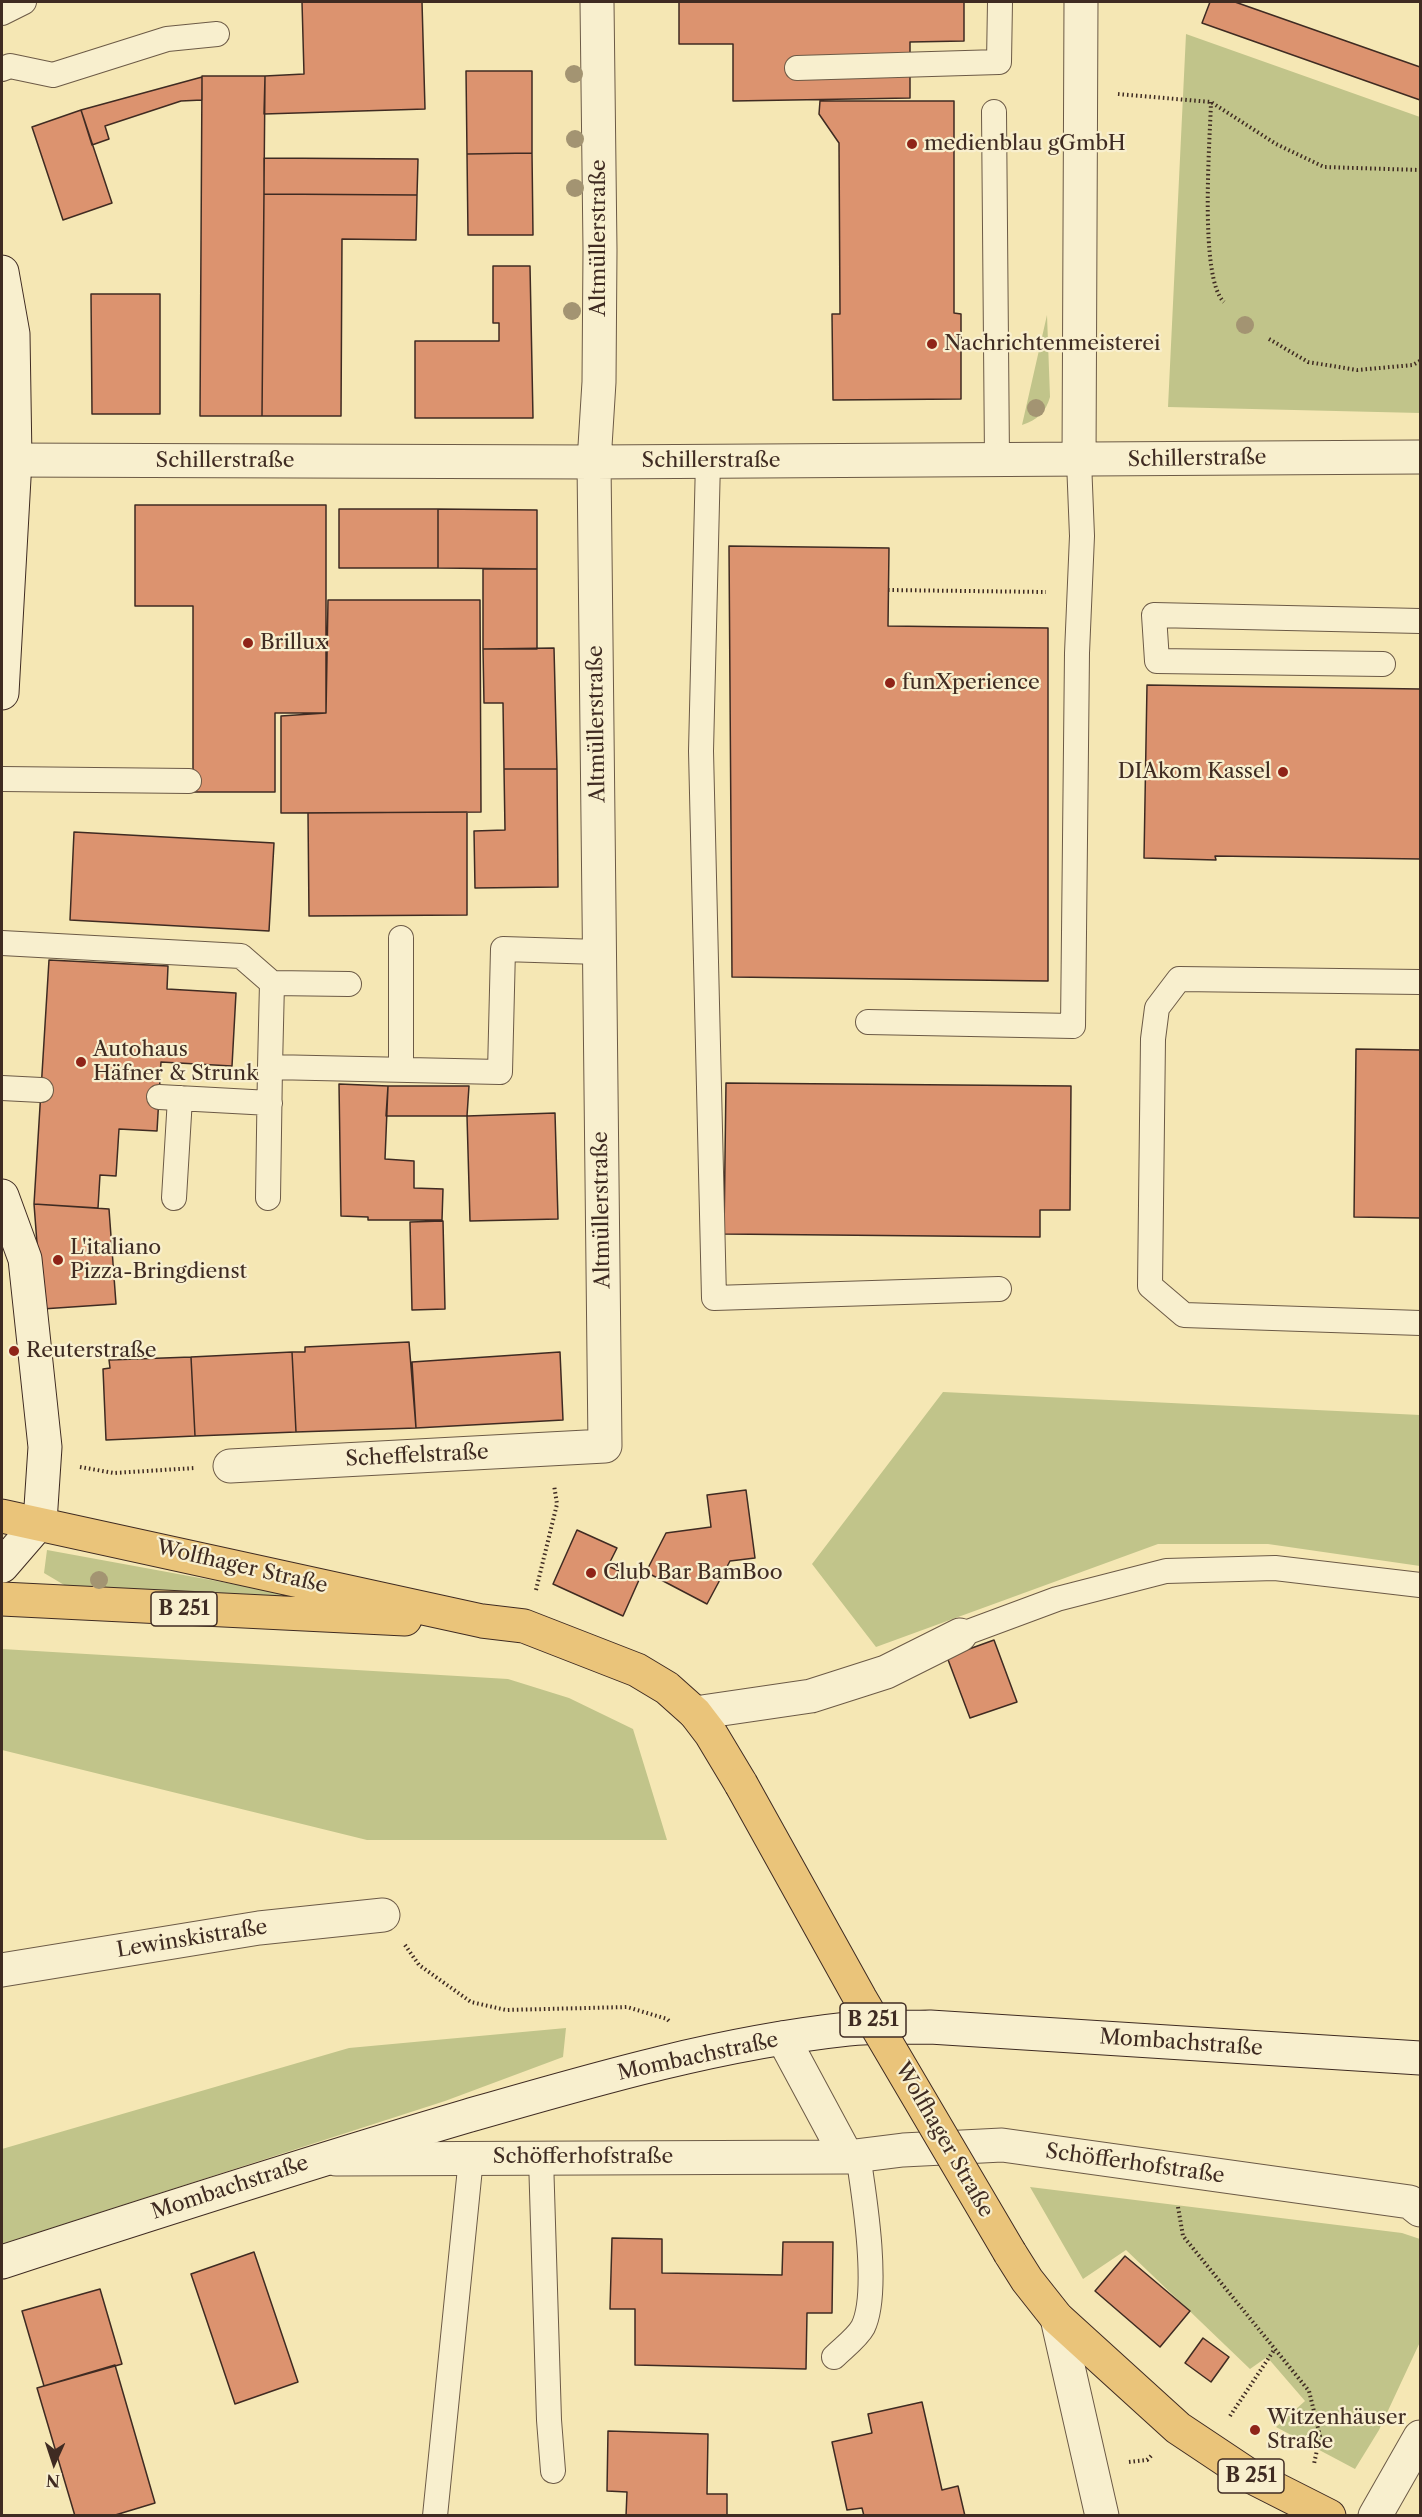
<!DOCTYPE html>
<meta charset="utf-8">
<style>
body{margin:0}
#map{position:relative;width:1422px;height:2517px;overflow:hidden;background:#f5e7b4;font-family:"Libre Caslon Text",serif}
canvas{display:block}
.frame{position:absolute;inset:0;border:3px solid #3f2b22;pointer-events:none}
.north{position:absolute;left:24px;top:2433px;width:60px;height:60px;-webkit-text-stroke:4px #f8efce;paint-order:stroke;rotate:183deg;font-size:16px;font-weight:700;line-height:24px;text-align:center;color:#3f2b22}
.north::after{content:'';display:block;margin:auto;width:21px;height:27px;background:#3f2b22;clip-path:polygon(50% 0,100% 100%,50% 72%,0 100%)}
</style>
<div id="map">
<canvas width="1422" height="2517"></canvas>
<div class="frame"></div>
<div class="north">N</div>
</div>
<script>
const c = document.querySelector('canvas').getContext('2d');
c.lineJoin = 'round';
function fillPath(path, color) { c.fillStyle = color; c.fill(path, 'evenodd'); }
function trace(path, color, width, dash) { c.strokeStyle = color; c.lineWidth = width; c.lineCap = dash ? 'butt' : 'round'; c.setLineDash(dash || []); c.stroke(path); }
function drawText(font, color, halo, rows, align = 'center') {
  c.font = font + ' "Libre Caslon Text",serif'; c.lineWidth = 4.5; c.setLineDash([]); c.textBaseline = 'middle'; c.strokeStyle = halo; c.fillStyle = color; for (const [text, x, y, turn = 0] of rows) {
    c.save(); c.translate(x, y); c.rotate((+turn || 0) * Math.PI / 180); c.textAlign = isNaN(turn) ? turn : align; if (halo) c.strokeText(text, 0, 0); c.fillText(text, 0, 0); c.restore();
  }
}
fillPath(new Path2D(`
 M1186 34 1420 117V413L1168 407Z
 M1047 315 1050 397C1046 412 1037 420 1022 425Z
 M943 1392 1420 1415V1566L1268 1544H1158L876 1647 812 1564Z
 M47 1550 342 1604 76 1592 44 1573Z
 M2 1649 508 1679 569 1698 633 1729 667 1840H367L2 1750Z
 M566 2028 563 2057 445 2101 2 2244V2149L349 2048Z
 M1030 2187 1402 2233 1420 2239V2342L1379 2430 1355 2469 1276 2427 1305 2401 1267 2357 1250 2369 1126 2250 1083 2279Z`), '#c1c48a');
const building = new Path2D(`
 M302 2H422L425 109 264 114 265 76 304 74Z
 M679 2H964V41L910 42V98L733 101V44H679Z
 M1210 2H1235L1420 67V100L1202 23Z
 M466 71H532V153L467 154Z
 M202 76H265L262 416H200Z
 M202 77V100L181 101 105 126 109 139 92 145 81 110Z
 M820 101H954V313L961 314V399L833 400 832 314H840L839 143 819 114Z
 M81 110 112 203 63 220 32 127Z
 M532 153 533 235H468L467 154Z
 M264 158 418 159 417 195 264 194Z
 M264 194 417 195 416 240 342 239 341 416H262Z
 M493 266H530L533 418H415V341H499V323H493Z
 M91 294H160V414H92Z
 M135 505H326V713H275V792H193V606H135Z
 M339 509H438V568H339Z
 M438 509 537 510V569L438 568Z
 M729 546 889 548 888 626 1048 628V981L732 977Z
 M483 569H537V649H483Z
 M328 600H480L481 812 281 813V716L326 713Z
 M554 648 557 769H504L503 703H484L483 649Z
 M1147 685 1420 689V859L1215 856 1216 860 1144 858Z
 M504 769H557L558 887 475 888 474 831 505 830Z
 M467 812V915L309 916 308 813Z
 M74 832 274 843 269 931 70 920Z
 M49 960 168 966 167 989 236 993 232 1066 161 1062 157 1131 119 1129 116 1176 100 1175 98 1208 34 1204Z
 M1356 1049 1420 1050V1218L1354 1217Z
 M726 1083 1071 1086 1070 1210H1040V1237L724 1234Z
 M339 1084 388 1086 385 1159 414 1161V1188L443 1189 442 1220H368V1217L341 1216Z
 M388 1086H469L467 1116H386Z
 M555 1113 558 1219 470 1221 467 1116Z
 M34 1204 109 1209 116 1304 42 1309Z
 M443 1221 445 1309 412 1310 410 1222Z
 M409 1342 416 1428 296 1432 292 1352H305V1347Z
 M292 1352 296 1432 195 1436 191 1357Z
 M560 1352 563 1420 416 1428 412 1362Z
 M191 1357 195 1436 106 1440 103 1369 110 1368 109 1360Z
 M746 1490 755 1558 730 1561 707 1604 646 1572 666 1533 711 1527 707 1495Z
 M577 1530 617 1548 608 1566 639 1580 623 1616 553 1584Z
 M994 1640 1017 1702 970 1718 947 1657Z
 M612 2238 662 2239V2273L782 2275 783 2242H833L832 2313H807L806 2369 635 2365V2309H610Z
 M254 2252 298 2382 235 2404 191 2274Z
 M1125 2256 1190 2311 1160 2347 1095 2291Z
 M100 2289 122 2364 44 2386 22 2311Z
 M1203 2338 1229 2357 1211 2382 1185 2363Z
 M115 2365 155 2503 112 2516H75L37 2388Z
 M922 2402 942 2490 958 2486 965 2516H864L862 2508 847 2510 832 2442 872 2433 868 2414Z
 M608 2431 708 2434 707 2494H727V2516H626L627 2492 607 2491Z`);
fillPath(building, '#dc936f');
trace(building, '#3f2b22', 1.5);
const lane = new Path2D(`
 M2 13 24 2
 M797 68 999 62 1000 2
 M2 69 10 66 53 75 167 39 217 34
 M994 112 997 459
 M708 461 701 751 714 1298 999 1289
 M1383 664 1157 661 1154 615 1420 621
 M2 779 189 781
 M2 943 241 956 272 983
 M1420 982 1179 979 1157 1008 1153 1039 1150 1286 1184 1315 1420 1323
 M868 1022 1073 1026 1077 653 1082 536 1079 461
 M270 1067 272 983 349 984
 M401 1070V938
 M2 1088 41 1090
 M159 1097 270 1103
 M174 1198 180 1098
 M268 1198 270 1067 500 1072 503 949 599 952
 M960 1635 1057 1599 1166 1571 1275 1568 1420 1585
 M541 2158 549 2420 553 2471
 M834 2357C843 2348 857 2338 863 2327 880 2292 864 2194 858 2155
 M435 2516 471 2158`);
const street = new Path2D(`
 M2 460 594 462 1420 457
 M1079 461 1081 2
 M230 1466 605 1446 594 462 599 382 600 250 597 2
 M695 1713 811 1696 886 1672 960 1635
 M2 1970 259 1928 383 1915
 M783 2038 847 2157
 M336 2159 847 2157 903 2150 1002 2145 1410 2202 1420 2210
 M1057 2318 1102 2516
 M1375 2516 1420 2437`);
const secondary = new Path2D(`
 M2 272 13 334 15 460 2 693
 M2 1196 25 1259 45 1447 40 1522 2 1566
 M2 2262C156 2212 311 2162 467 2116 592 2080 718 2043 848 2029 875 2026 903 2028 930 2027L1420 2058`);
const primary = new Path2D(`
 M2 1516 482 1621 524 1626 637 1670 667 1688 695 1713 711 1734 741 1784
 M2 1599 405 1619
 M1010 2253 1027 2280 1057 2318 1178 2428 1250 2476 1329 2516`);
trace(lane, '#6c5a46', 26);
trace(street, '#6c5a46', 35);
trace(secondary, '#3f2b22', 35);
trace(primary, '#3f2b22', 35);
trace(new Path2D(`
 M1118 94 1211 102 1276 144 1324 167 1420 170
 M1211 102C1210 140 1199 279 1224 302
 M1269 339 1308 362 1357 370 1413 365 1420 361
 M888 590 1046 592
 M80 1467 114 1473 195 1468
 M536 1590 557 1504 554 1485
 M405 1945 419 1965 471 2002 506 2010 627 2007 667 2019 670 2022
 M1178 2207 1183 2236 1309 2391 1320 2436 1314 2464
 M1230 2416 1274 2350
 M1129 2462 1147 2460 1152 2455
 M1207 2516V2514`), '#3f2b22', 4, [1.5, 3]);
trace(lane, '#f8efce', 24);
trace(street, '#f8efce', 33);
trace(secondary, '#f8efce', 33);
trace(primary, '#eac47a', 33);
const primaryBridge = new Path2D(`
 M741 1784 860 1998 1010 2253`);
trace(primaryBridge, '#3f2b22', 35, []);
trace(primaryBridge, '#eac47a', 33);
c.fillStyle = '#a39472';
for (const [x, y] of [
 [574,74],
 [575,139],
 [575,188],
 [572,311],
 [1245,325],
 [1036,408],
 [99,1580]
]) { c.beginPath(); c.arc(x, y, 9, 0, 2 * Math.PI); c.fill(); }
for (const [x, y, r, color] of [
 [912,144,6,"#8f2418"],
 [932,344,6,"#8f2418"],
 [248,643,6,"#8f2418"],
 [890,683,6,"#8f2418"],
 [1283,772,6,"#8f2418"],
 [81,1062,6,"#8f2418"],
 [58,1260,6,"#8f2418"],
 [14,1351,6,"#8f2418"],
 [591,1573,6,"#8f2418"],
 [1255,2430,6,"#8f2418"]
]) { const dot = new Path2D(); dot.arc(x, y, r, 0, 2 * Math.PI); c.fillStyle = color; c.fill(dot); trace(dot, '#f8efce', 2); }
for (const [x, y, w] of [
 [184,1609,66],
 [873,2020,66],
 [1251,2476,66]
]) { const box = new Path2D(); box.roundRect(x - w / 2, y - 17, w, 34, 4.5); c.fillStyle = '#f8efce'; c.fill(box); trace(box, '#3f2b22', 1.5); }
drawText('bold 20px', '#3f2b22', null, [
 ["B 251",184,1609],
 ["B 251",873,2020],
 ["B 251",1251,2476]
]);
drawText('21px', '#3f2b22', '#f8efce', [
 ["medienblau gGmbH",924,144],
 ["Nachrichtenmeisterei",944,344],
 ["Brillux",260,643],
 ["funXperience",902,683],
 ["DIAkom Kassel",1271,772,"right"],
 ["Autohaus",93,1050],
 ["Häfner & Strunk",93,1074],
 ["L'italiano",70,1248],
 ["Pizza-Bringdienst",70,1272],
 ["Reuterstraße",26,1351],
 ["Club Bar BamBoo",603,1573],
 ["Witzenhäuser",1267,2418],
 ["Straße",1267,2442]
], 'left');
drawText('21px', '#3f2b22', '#f8efce', [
 ["Altmüllerstraße",599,238,-90],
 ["Schillerstraße",1197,459,-1],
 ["Schillerstraße",225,461],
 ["Schillerstraße",711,461],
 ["Altmüllerstraße",597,724,-91],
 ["Altmüllerstraße",602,1210,-91],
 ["Scheffelstraße",417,1456,-3],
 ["Wolfhager Straße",242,1567,13],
 ["Lewinskistraße",192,1939,-9],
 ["Mombachstraße",1181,2043,4],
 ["Mombachstraße",698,2057,-12],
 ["Wolfhager Straße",944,2140,60],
 ["Schöfferhofstraße",583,2157],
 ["Schöfferhofstraße",1135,2164,8],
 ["Mombachstraße",230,2188,-18]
]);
</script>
